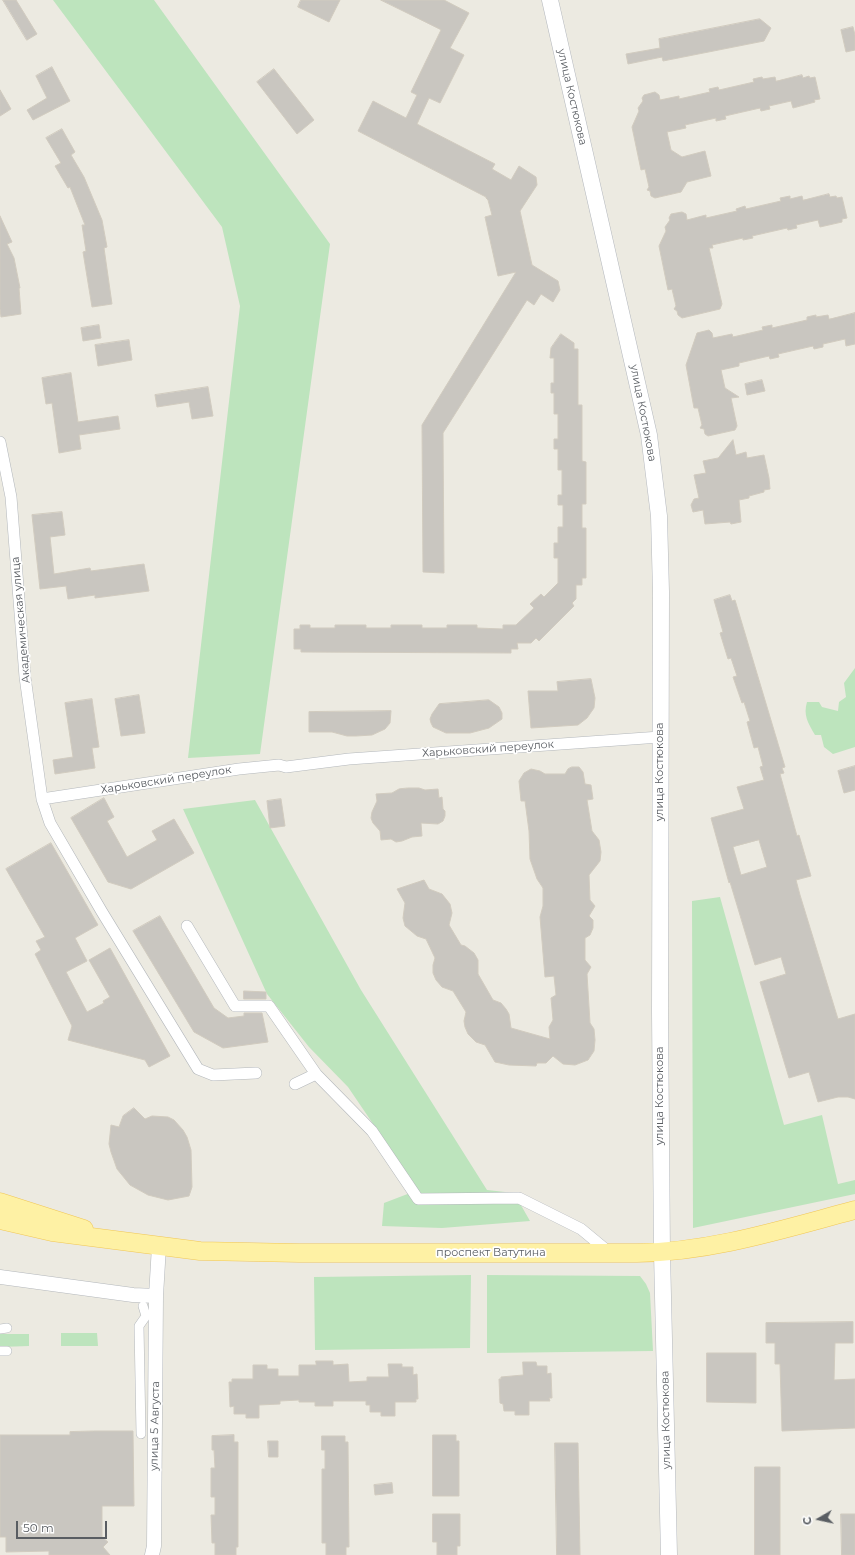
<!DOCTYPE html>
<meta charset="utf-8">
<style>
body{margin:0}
#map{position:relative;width:855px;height:1555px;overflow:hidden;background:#eceae1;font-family:Montserrat,sans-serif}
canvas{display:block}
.north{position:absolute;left:799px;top:1499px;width:40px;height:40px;-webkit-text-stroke:3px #fff;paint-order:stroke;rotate:261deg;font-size:11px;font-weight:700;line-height:16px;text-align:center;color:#595d62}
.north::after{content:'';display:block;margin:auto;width:14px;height:18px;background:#595d62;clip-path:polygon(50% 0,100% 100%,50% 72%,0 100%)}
.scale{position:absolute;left:16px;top:1521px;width:91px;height:18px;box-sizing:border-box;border:2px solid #595d62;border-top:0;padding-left:5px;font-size:12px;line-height:14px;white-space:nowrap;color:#595d62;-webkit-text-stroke:3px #fff;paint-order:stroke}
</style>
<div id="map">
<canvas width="855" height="1555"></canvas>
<div class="north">С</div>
<div class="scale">50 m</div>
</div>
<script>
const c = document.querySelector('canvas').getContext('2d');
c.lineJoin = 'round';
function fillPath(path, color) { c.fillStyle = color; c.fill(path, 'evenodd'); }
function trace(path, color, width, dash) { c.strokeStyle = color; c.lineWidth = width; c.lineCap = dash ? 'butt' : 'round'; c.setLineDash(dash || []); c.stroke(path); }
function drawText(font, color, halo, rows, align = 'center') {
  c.font = font + ' Montserrat,sans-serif'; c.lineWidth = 3.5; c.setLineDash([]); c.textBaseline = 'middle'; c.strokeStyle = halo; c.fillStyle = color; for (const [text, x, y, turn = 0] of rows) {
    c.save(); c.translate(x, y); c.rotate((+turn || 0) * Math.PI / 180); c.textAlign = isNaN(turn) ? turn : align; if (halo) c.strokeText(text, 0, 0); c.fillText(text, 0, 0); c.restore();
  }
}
fillPath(new Path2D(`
 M53 0H154L330 244 260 754 188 758 240 306 222 227Z
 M855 668V747L833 754 824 747 821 735H815C808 723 803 715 807 702H819L822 707 838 711 839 702 846 697 844 683Z
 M255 800 361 990 487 1190 514 1193 530 1221 442 1228 382 1226 384 1203 418 1190 348 1087 309 1047 267 994 183 809Z
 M720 897 784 1125 822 1115 838 1184 855 1180V1194L693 1228 692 901Z
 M471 1275 470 1348 315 1350 314 1277Z
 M487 1275 640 1276 646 1284 650 1293 653 1351 487 1353Z
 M61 1333H97L98 1346H61Z
 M0 1334H29V1346L0 1347Z`), '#bde4bd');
const building = new Path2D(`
 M3 0H16L37 34 27 40Z
 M301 0H340L329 22 298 7Z
 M381 0H444L469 13 450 48 464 55 440 103 429 98 417 124 495 164 492 169 511 180 519 166 536 177 537 185 520 211 532 265 558 281 560 290 553 302 541 294 534 305 527 300 443 433 444 573 423 572 422 425 516 272 498 276 485 217 492 215 488 200 486 198V197L358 131 373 101 406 118 417 95 411 92 441 30Z
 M760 19 771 28 764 41 663 61 662 57 628 64 626 54 660 48 659 39Z
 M853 27 855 35V50L846 52 841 30Z
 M52 67 70 101 33 120 27 110 47 98 36 76Z
 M274 69 314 120 297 134 257 82Z
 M802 75 803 78 809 76 810 78 815 77 820 99 814 100 815 102 793 108 791 101 769 106 770 109 761 111 760 108 725 116 726 119 716 121V118L685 125 686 128 667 132 671 150 682 157 705 151 711 176 687 182 681 192 655 198 651 196 650 191 647 190 649 187 645 169 641 170 632 127 639 111 638 108 643 101 642 98 644 95 655 92 659 95 660 100 679 96V99L710 92 709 89 718 87 719 90 754 82 753 79 762 77 763 79 775 77 776 81Z
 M0 90 11 109 0 116Z
 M62 129 75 152 71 155 84 177 102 220 107 247 104 248 112 304 92 307 83 252 86 251 82 225H85L70 187 68 188 55 166 61 163 46 138Z
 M829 194 830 197 836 196 837 198 842 197 847 218 842 219V222L820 227 818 220 796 225 797 228 788 230 787 228 752 236 753 238 743 240V238L712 245 713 248H709L722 304 720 309 682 318 678 315 677 311 674 309 676 306 672 289 668 290 659 246 666 231 665 227 670 220 669 218 671 214 682 212 686 214 687 220 706 215V218L737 211 736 209 745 206 746 209 781 201 780 198 790 196V199L802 196 803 200Z
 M0 216 12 242 7 244 14 258 20 288H19L21 314 1 317 0 309Z
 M855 313V344L846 346 845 339 823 344V347L814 349 813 346 778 354 779 357 770 359 769 356 739 363V366L721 370 725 388 739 397 731 398 737 426 735 430 708 436 705 434 704 429 700 428 702 425 698 408H694L686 365 697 333 709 330 712 333 713 338 732 334 733 337 763 330 762 327 772 325V328L807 320V317L816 315V317L828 315 829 319Z
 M99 325 101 338 83 341 81 328Z
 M561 334 574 343V349H578V405H582V461L586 462V504H582V528H586V578H582V585H576V599L572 603 574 606 539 641 536 638 531 643H517L518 649H511V653L301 652V649H294V629H300V625H310V628H335V625H366V628H391V625H422V628H447V625H477V628L503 629V625H516L534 608 530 604 541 594 544 597 558 583V558H554V543H558V527H563V505H558V495H562V470H558V449H554V439H558V414H554V393H551V383H554V358H550L551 348Z
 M129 340 132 360 98 366 95 345Z
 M71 373 78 422 118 416 120 429 79 435 81 449 59 453 52 403 46 404 42 378Z
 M762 380 765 391 747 395 745 384Z
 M208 387 213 416 192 419 189 402 157 407 155 395Z
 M733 440 736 455 746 452 747 458 764 455 769 478 770 489 764 490V492L749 496V498L739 500 741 522 731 524 730 522 705 524 703 510 693 512 691 505 694 499 699 498 694 475 706 473 703 461 718 458Z
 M62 512 65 535 50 537 54 574 90 568 91 571 144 564 149 591 95 598V595L68 599 66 586 40 589 32 515Z
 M730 595 732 601 735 600 785 767 782 768 784 773 780 774 797 836 799 835 811 876 796 880 800 895 838 1019 855 1014V1099L848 1097H838L818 1102 809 1072 789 1078 760 982 786 974 781 957 755 965 730 882 729 883 711 818 744 809 737 787 764 780 760 767 763 766 758 747 754 748 747 722 750 721 744 702 742 703 733 677 737 676 731 658 728 659 720 633 723 632 714 600ZM759 840 767 867 741 875 733 847Z
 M591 679 595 698 594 708 587 718 578 725 531 728 528 691H558L557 682Z
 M139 695 145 733 121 736 115 699Z
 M92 699 99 747 92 748 95 768 55 774 53 760 73 757 65 703Z
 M489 700 499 707 502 713V719L489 728 470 733H446L433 727 431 723 430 719 432 714 439 704Z
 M391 711 390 723 385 729 372 735 356 736H347L332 732H309V712Z
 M855 766V790L844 793 838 771Z
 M572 767H579L583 772 585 784 591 785 593 799 587 800 592 831 599 840 601 852 600 861 589 875 590 900 595 906 589 916 593 920V928L590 935 585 938V960L591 967 587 974 590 1023 594 1029 595 1040 594 1051 588 1060 575 1065 563 1064 553 1056 546 1063H537L536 1066 509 1065 495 1062 485 1045 476 1042 468 1034 465 1027 464 1021 466 1012 453 991 442 987 436 980 433 973V965L435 958 426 939 417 936 405 926 403 918 405 903 397 889 424 880 429 889 442 894 450 904 452 913 449 925 461 945 465 946 474 953 478 960V974L493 1000 501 1003 506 1009 509 1014 511 1028 550 1039 549 1027 553 1020 551 998 556 995 554 976 545 977 540 917 543 906V888L537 879 530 859 529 831 525 801H521L519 781 524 773 531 769 540 771 545 774H565L568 769Z
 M408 788H419L425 790 438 789 439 798 442 797 443 809 445 811V816L443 821 438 824 421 823 422 836 412 837 402 841 396 842 391 839 381 840 380 831 373 823 371 818 372 812 377 801 376 794 392 793 399 789Z
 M104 798 114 817 107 821 127 857 157 840 152 831 174 819 194 853 131 889 108 882 71 818Z
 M281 799 285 826 270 828 267 801Z
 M51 843 98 925 75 938 87 961 66 972 87 1012 104 1003 103 1001 110 997 89 960 110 948 170 1056 149 1067 145 1060 68 1040 72 1026 35 954 41 950 36 941 45 937 6 869Z
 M160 916 214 1008 228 1018 244 1016V1013H262L268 1042 223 1048 194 1032 133 931Z
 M244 991 266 992V999H244Z
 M134 1108 145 1119 152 1116 168 1117 174 1120 183 1130 187 1137 191 1150 192 1187 189 1196 168 1200 148 1195 130 1185 117 1169 111 1152 109 1144 111 1125 119 1127 123 1116Z
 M853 1322V1343H835L834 1380 855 1379V1428L782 1431 780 1364H775V1343H766V1323Z
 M707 1353H756V1403L707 1402Z
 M316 1361H333V1365L348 1364 349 1382 367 1381V1377H389L388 1364H402V1367H413V1375L417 1374 418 1399H416V1402H395V1416H381V1412H370V1405H366V1401H333V1406H315V1402H299V1400L280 1401V1404L259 1405V1418H246V1414H234V1406L230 1407 229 1382H232V1379H253V1365H267V1369H278V1376H299V1365H316Z
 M523 1362H536L537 1366H547V1374L551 1373 552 1398H549L550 1401H529V1415H515V1411H504L503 1404 500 1403 499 1379H501V1377L523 1375Z
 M94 1431H133L134 1506H102V1537L108 1542 103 1547 110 1555H49V1551L6 1552V1537H0V1435H70V1432Z
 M234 1435V1442H238V1547H236V1555H215V1543H212L211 1515H215V1497H211V1468H215L214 1450H212V1436Z
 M433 1435H456V1441H459V1496H433Z
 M322 1436H345V1442H348L349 1547H346V1555H326V1543H322V1469H325V1450H322Z
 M268 1441H278V1457H269Z
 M555 1443H578L580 1555H557Z
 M755 1467H780V1555H755Z
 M392 1483 393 1493 375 1495 374 1485Z
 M433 1514H460V1546H457V1555H437V1542H433Z
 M841 1514H855V1555H842Z`);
fillPath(building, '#c9c6c0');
trace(building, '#d1cbbf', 1);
const pedestrian = new Path2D(`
 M0 1329 7 1328
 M0 1351H7
 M141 1434 139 1326 146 1316 143 1306`);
const minor = new Path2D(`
 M0 442 11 497 25 677 42 799
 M187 926 235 1006H269L316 1074
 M256 1073 213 1075 198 1069 102 912 50 823 42 799 239 769 279 765 286 767 349 759 660 737
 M295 1084 316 1074 372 1131 418 1199 519 1198 581 1229 610 1253`);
const tertiary = new Path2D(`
 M0 1277 133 1295 156 1296
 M152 1555 154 1546 156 1296 159 1246`);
const secondary = new Path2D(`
 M550 0 649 435 659 516 661 592 660 1012 662 1253 669 1555`);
const primary = new Path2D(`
 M0 1202 84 1229
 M0 1220 52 1232 200 1251 299 1253H637C712 1252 783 1229 855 1210`);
trace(pedestrian, '#b3b7bb', 10);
trace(minor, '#b3b7bb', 12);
trace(tertiary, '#b3b7bb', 15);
trace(secondary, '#b4b8be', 17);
trace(primary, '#f0c656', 19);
trace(pedestrian, '#fff', 9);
trace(minor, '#fff', 11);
trace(tertiary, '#fff', 14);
trace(secondary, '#fff', 16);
trace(primary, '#fef1a4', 18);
drawText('11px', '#595d62', '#fff', [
 ["улица Костюкова",572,97,77],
 ["улица Костюкова",643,413,79],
 ["Академическая улица",21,620,-95],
 ["Харьковский переулок",488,749,-4],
 ["улица Костюкова",660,772,-90],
 ["Харьковский переулок",166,780,-9],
 ["улица Костюкова",660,1096,-90],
 ["проспект Ватутина",491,1253],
 ["улица Костюкова",666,1420,-91],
 ["улица 5 Августа",155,1426,-89]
]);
</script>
